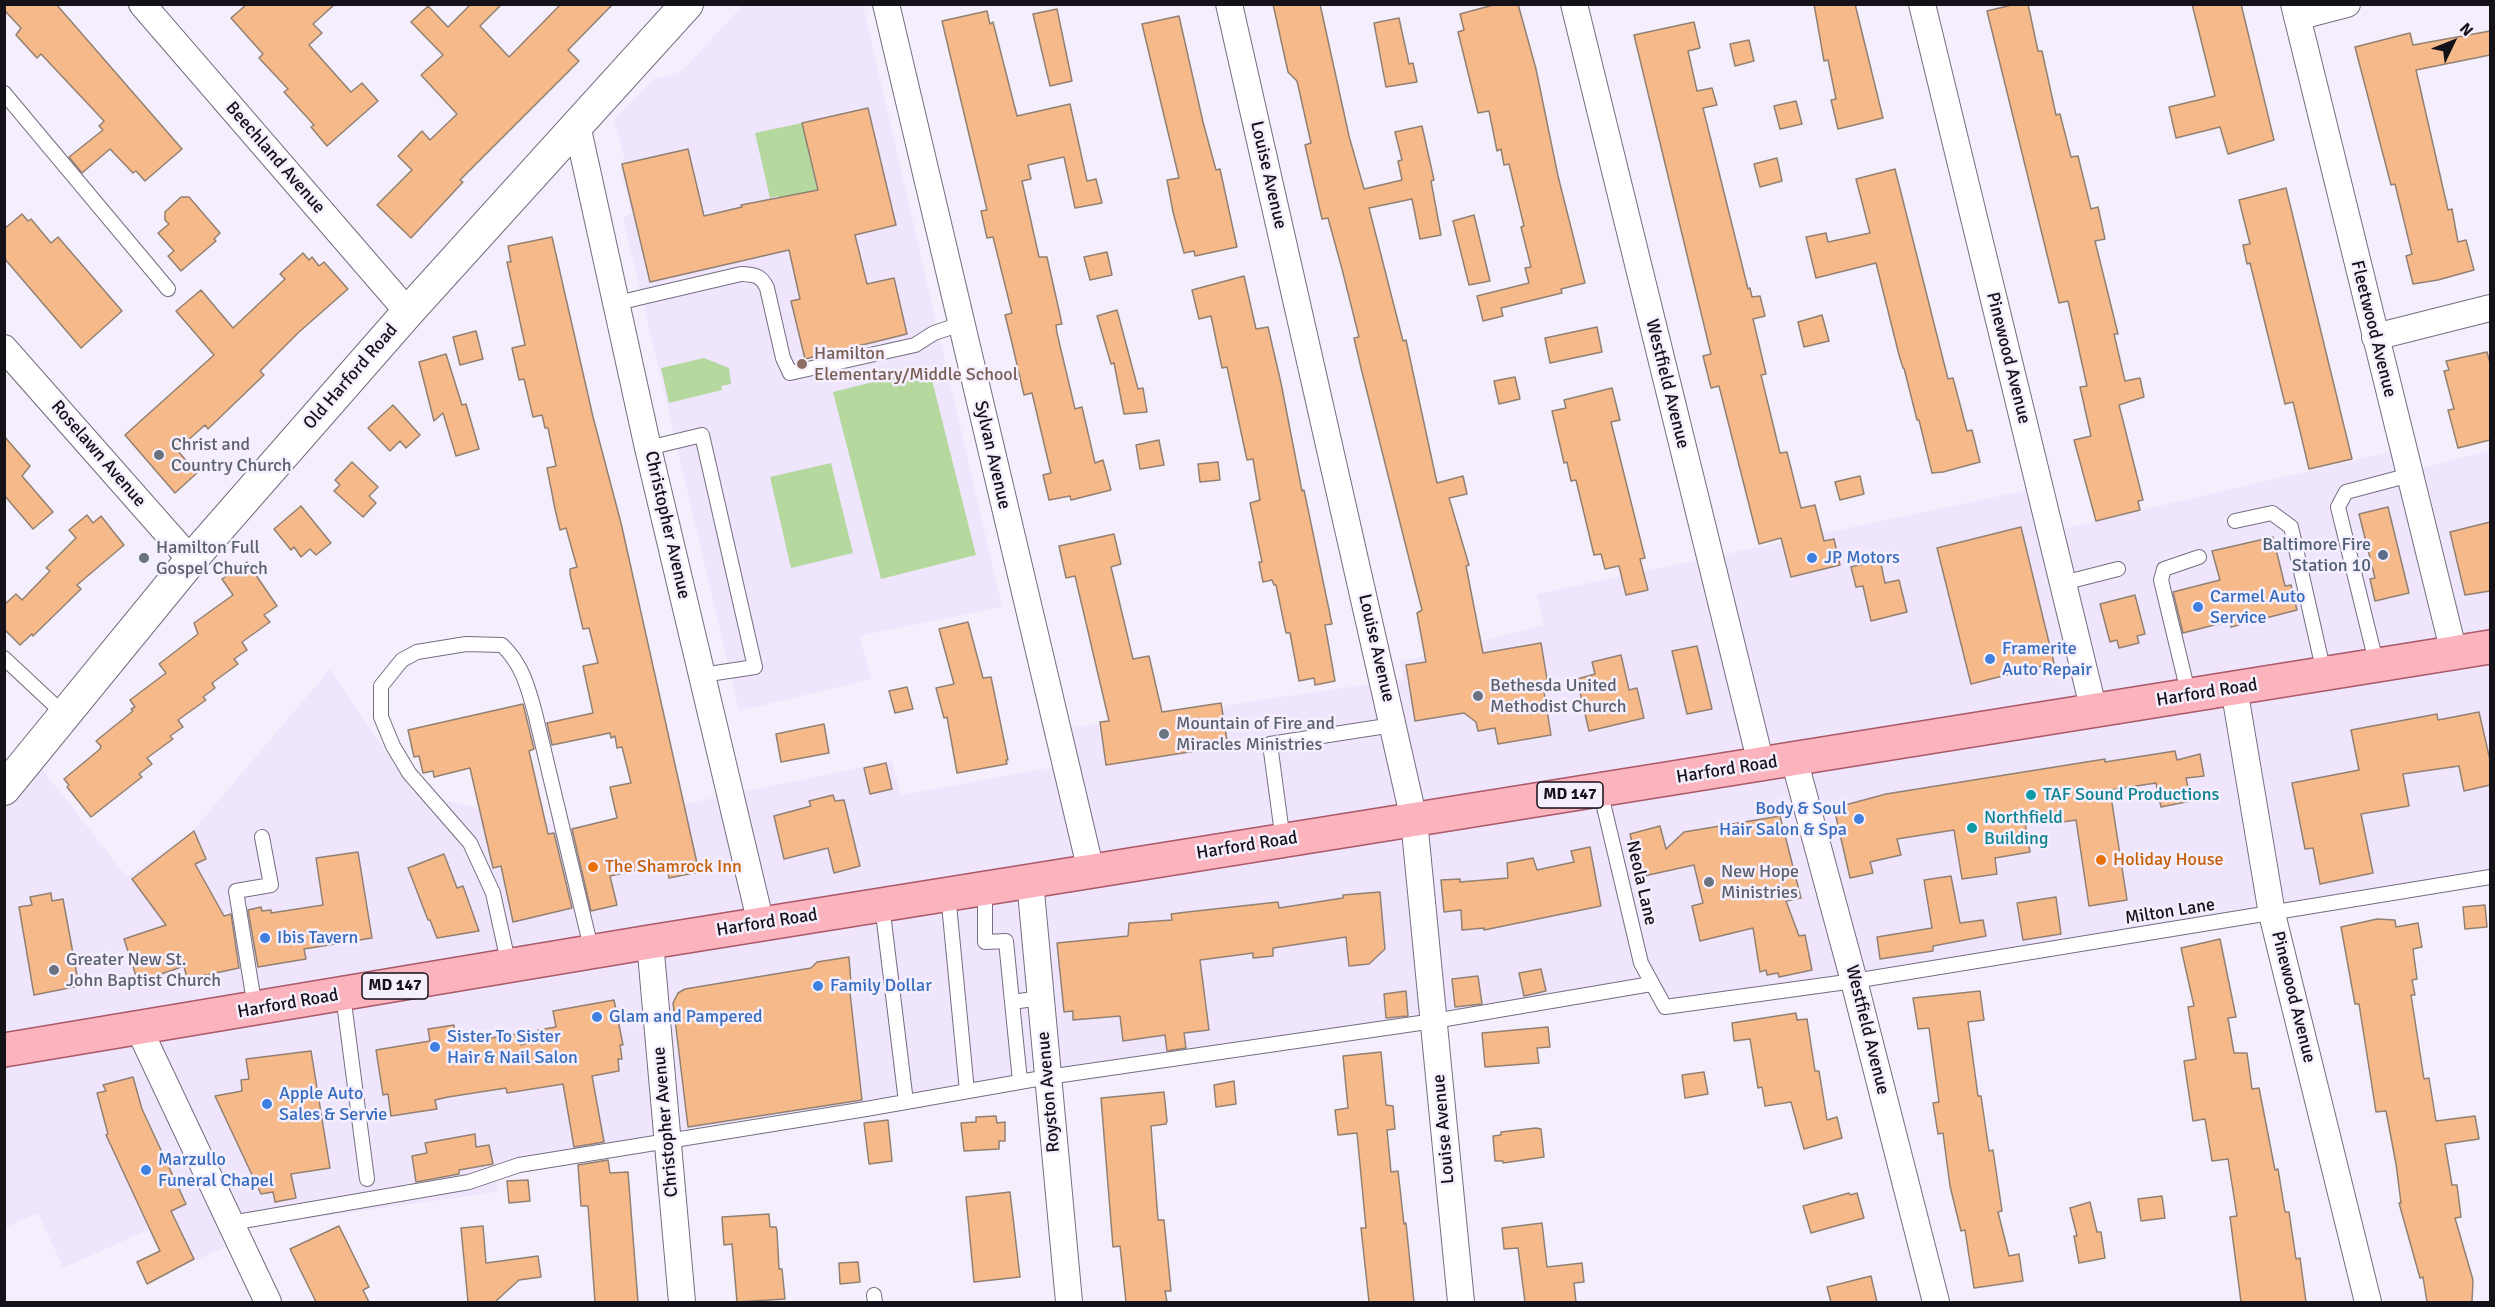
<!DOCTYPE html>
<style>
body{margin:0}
#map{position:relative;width:2495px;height:1307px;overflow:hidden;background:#f5effd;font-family:Signika,sans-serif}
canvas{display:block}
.frame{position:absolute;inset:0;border:6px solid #141118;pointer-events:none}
.north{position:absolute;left:2423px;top:12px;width:60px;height:60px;-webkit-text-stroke:4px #f5effd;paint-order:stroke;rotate:47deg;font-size:16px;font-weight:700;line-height:24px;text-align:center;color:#141118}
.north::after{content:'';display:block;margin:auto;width:21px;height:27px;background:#141118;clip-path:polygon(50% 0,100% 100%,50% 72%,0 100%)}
</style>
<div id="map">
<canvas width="2495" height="1307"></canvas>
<div class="frame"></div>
<div class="north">N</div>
</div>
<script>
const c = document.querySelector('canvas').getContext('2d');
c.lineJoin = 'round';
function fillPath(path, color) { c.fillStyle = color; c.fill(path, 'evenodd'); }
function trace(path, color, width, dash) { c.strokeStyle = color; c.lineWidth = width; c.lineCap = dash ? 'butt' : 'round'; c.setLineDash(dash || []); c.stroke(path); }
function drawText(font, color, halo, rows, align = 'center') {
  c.font = font + ' Signika,sans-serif'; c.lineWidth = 5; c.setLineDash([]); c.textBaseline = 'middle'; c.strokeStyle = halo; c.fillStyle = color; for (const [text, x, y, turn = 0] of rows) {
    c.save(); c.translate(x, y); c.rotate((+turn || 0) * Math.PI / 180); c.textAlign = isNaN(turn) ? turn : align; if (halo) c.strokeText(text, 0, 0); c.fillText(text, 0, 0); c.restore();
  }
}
fillPath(new Path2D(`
 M743 5H863L1002 607 859 636 872 679 739 711 623 218 631 213 620 166 624 156 614 120 654 79 682 71Z
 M2402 449 2407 472 2490 450V878L1667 1007 1642 989 497 1174V1192L233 1229 238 1242 168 1272 148 1230 63 1268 38 1213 5 1228 4 778 27 750 127 877 191 833 330 669 413 793 568 828 892 761 901 795 1064 765 1056 730 1404 679 1400 662 1544 625 1537 594 2037 488 2048 532Z`), '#efe6fd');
fillPath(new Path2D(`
 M802 123 820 202 779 199 778 196 770 198 755 133Z
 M704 358 729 368 731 384 721 386 722 390 669 403 661 368Z
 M929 368 976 555 881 579 833 392Z
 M831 463 853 553 791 568 770 477Z`), '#b5d89f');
const building = new Path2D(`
 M4 4H56L182 149 145 181 136 171 133 173 110 149 82 173 69 157 103 130 99 126 104 121 41 54 37 58 16 35 21 28 4 10Z
 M247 4H335L313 24 322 33 309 45 351 92 362 83 378 101 327 146 311 127 314 125 284 92 288 89 259 58 263 54 231 18Z
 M471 4H502L480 26 509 57 561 4H613L568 50 579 61 460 180 463 182 411 238 377 205 412 170 398 156 422 131 430 140 457 114 421 75 443 55 411 22 428 6 448 27Z
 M1273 4H1320L1349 136 1364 189 1402 180 1398 161 1402 160 1395 132 1422 126 1434 180 1431 181 1441 235 1420 239 1412 199 1369 208 1403 341 1406 340 1437 483 1463 476 1467 494 1449 498 1469 565 1466 566 1483 653 1541 643 1548 685 1543 686 1551 735 1498 744 1495 728 1478 731 1476 722 1464 713 1415 721 1406 665 1426 662 1417 613 1422 610 1361 368 1354 338 1359 337 1342 269 1328 218 1322 219 1305 145 1311 143 1297 81 1288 72Z
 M1497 4H1518L1536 69 1558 176 1585 283 1561 289 1562 293 1501 308 1503 316 1483 321 1477 296 1529 283 1525 268 1531 267 1521 227 1524 226 1509 164 1504 165 1501 149 1497 151 1489 111 1478 113 1458 32 1464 30 1460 14Z
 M1814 4H1855L1883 118 1838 129 1831 100 1836 99 1828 60 1824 61Z
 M2016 4H2028L2038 51H2042L2056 115 2060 114 2071 157 2078 156 2091 209 2098 207 2105 239 2095 241 2118 334H2114L2125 381 2140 378 2144 397 2119 405 2143 500 2138 501 2140 510 2096 521 2074 440 2091 436 2080 387 2087 386 2068 301 2059 303 1987 11Z
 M2192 4H2241L2274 140 2228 154 2220 127 2176 138 2169 107 2215 96Z
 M1057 9 1072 81 1050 86 1033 14Z
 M987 11 990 24 993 22 1017 116 1070 104 1087 181 1096 179 1102 203 1075 208 1064 157 1028 165 1031 179 1022 181 1039 257H1047L1062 324 1056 325 1057 333 1075 409 1082 407 1095 463 1103 460 1111 490 1071 500 1070 496 1049 500 1043 475 1051 473 1032 393 1024 395 1011 339 1005 315 1012 313 993 237 987 238 981 211 987 210 942 21Z
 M1179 16 1203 122 1216 170 1220 169 1237 247 1195 256 1194 251 1184 253 1173 212 1167 180 1179 178 1142 24Z
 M1399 18 1409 64 1413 63 1417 82 1386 87 1374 23Z
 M1694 22 1700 48 1688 51 1697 91 1712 88 1717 105 1703 108 1748 289 1750 288 1752 297 1760 296 1765 316 1753 319 1766 374 1761 375 1780 453 1787 452 1801 508 1815 505 1824 541 1834 539 1840 565 1791 577 1781 538 1759 544 1719 386 1711 388 1703 356 1711 354 1710 350 1634 35Z
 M2490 31V55L2416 70 2448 210 2452 209 2458 242 2466 240 2474 270 2438 280 2413 284 2406 256 2412 254 2395 184 2391 185 2355 47 2410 33 2413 45Z
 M1749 40 1754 61 1735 66 1730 44Z
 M1796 101 1802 124 1780 129 1774 106Z
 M868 108 896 225 855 235 867 284 894 278 907 334 805 359 791 301 800 299 789 250 650 282 622 164 688 149 704 216 742 207 741 205 818 190 802 123Z
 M1777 158 1782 181 1760 187 1754 164Z
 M1895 169 1948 379 1953 378 1967 431 1972 430 1980 462 1943 472 1932 473 1919 420H1917L1904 368H1903L1899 355 1876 263 1816 278 1806 237 1826 233 1828 242 1870 233 1856 179Z
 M2286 188 2352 459 2309 469 2293 402 2285 404 2250 263 2247 264 2243 245 2250 244 2239 200Z
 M181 197H189L220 233 214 239 216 241 181 271 168 256 174 251 158 233 169 224 165 220V212Z
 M22 214 28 221 31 219 51 243 58 237 122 311 81 348 4 258V229Z
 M1474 215 1490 281 1469 285 1453 221Z
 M552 237 593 417 621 523 699 872 669 878 666 864 610 876 617 905 591 911 572 829 617 818 610 787 631 783 622 747 617 748 615 736 611 738 610 733 552 745 547 723 593 713 583 666 598 663 589 628 583 629 570 574V569L577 567 566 528 560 530 555 509 547 468 556 466 548 428H545L542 415 533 417 524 379 519 380 512 348 525 345 507 262H511L508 246Z
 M1107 252 1112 275 1090 280 1084 257Z
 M303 253 309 260 312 257 319 266 324 262 348 289 299 332 260 371 264 375 208 429 205 425 177 450 197 473 175 493 125 435 214 355 176 311 201 290 233 328 285 279 280 274Z
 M1244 276 1256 329 1268 327 1281 383 1302 491 1304 490 1332 624 1325 625 1335 681 1315 685 1314 678 1299 681 1290 633H1286L1276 585H1274L1272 580 1263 582 1259 562H1262L1250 503 1260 500 1253 459 1247 460 1227 367 1222 368 1211 316 1199 319 1192 290Z
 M1117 310 1138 389 1143 388 1147 412 1124 414 1114 363 1111 364 1097 316Z
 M1822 315 1829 341 1804 347 1798 322Z
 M1597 327 1602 352 1550 363 1545 338Z
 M476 331 483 359 460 365 453 337Z
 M2487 352 2490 363V440L2458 448 2448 410 2454 409 2444 371 2449 370 2446 361Z
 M446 354 462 405 466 404 479 449 456 456 443 413 434 421 419 362Z
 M1515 377 1520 399 1499 404 1494 381Z
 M1612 388 1620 420 1611 422 1645 558 1640 559 1648 590 1626 595 1619 566 1605 569 1601 554 1594 555 1576 480 1571 481 1567 462 1564 463 1552 411 1566 408 1564 400Z
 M393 405 420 435 406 448 400 441 390 451 368 428Z
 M4 436 30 466 22 476 53 512 33 529 4 495Z
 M1159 440 1164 465 1140 469 1136 445Z
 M352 462 378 487 369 496 376 503 363 517 334 491 340 485 335 480Z
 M1218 462 1220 480 1200 482 1198 464Z
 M1860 476 1864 494 1840 500 1835 482Z
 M301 506 331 543 316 555 310 549 301 557 294 547 291 550 274 529Z
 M2388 507 2409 593 2375 601 2370 579 2375 578 2359 514Z
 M87 515 93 523 101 516 124 545 77 585 81 589 33 636 32 634 20 645 4 629V605L16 594 22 600 50 571 46 568 76 538 69 530Z
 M2490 522V591L2465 595 2450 532Z
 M2021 527 2054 663 1971 684 1937 548Z
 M1114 534 1121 564 1111 567 1133 659 1149 656 1162 712 1221 703 1228 746 1106 765 1100 722 1109 721 1075 576 1066 578 1059 546Z
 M2273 537 2285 586 2291 585 2297 610 2231 627 2230 621 2183 633 2173 592 2220 580 2212 551Z
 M1880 560 1885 583 1899 580 1907 612 1871 621 1863 586 1856 587 1851 567Z
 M247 562 277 606 264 615 270 622 242 642 247 650 234 659 238 664 212 683 215 688 203 697 206 700 178 720 183 727 170 736 173 739 147 758 152 764 139 774 142 777 91 817 67 787 69 785 64 779 100 749 101 746 96 741 133 711 131 709 135 707 130 700 166 673 159 664 198 634 194 623 233 595 222 579Z
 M2135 595 2145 634 2137 636 2139 643 2119 648 2117 640 2110 642 2100 604Z
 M968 622 983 678 991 677 1008 760H1006L1007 764 957 773 947 717 944 718 936 688 954 684 939 629Z
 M1697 646 1712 709 1687 714 1672 651Z
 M1621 655 1629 690 1637 688 1644 718 1589 731 1577 679 1595 674 1592 662Z
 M907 687 913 709 895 713 889 691Z
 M523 704 534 749 529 751 548 834 554 833 572 908 513 922 501 866 493 868 470 768 434 777 433 771 423 773 419 756 414 757 408 730Z
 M2479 712 2490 760V785L2464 791 2459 766 2403 774 2409 806 2361 814 2373 873 2320 884 2313 848 2305 849 2292 783 2359 770 2351 730 2437 714 2438 720Z
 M824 724 829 753 781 762 776 734Z
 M2175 751 2177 760 2200 754 2204 776 2186 778 2191 801 2161 807 2156 783 2110 790 2127 900 2089 906 2076 820 2063 822 2061 814 2025 822 2030 852 1995 858 1997 874 1962 879 1954 830 1897 839 1901 855 1870 862 1873 873 1850 878 1834 808 1886 794 2105 759V762Z
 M886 763 892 789 870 794 864 768Z
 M833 795 835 801 844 800 860 866 834 873 828 848 784 859 774 816 811 806 809 801Z
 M1780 816 1801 898 1786 901 1799 936 1805 935 1812 970 1779 977 1778 973 1767 975 1766 970 1760 972 1753 928 1700 941 1692 906 1703 903 1694 865 1635 878 1639 874 1630 834 1660 826 1666 849 1684 832Z
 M194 831 206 859 195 864 224 916 231 914 239 968 187 979 184 966 138 982 124 939 166 925 132 879Z
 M1590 847 1601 906 1484 930V928L1462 930 1461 910 1444 912 1441 880 1460 879V882L1508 878 1507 863 1533 858 1537 870 1574 862 1571 851Z
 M358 852 372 938 304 949 306 959 258 967 248 910 261 907 262 911 271 910V913L323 905 316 858Z
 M444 854 457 888 463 886 479 931 437 938 430 920H428L408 868Z
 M1951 876 1960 923 1983 920 1986 936 1933 946V951L1880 959 1877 937 1932 928 1924 880Z
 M1380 892 1385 949 1369 964 1349 966 1346 937 1273 948V956L1253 958V953L1200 960 1209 1030 1184 1033 1186 1048 1167 1051 1165 1035 1123 1041 1120 1016 1073 1020V1011L1064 1012 1057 943 1128 936 1129 923 1172 920 1171 914 1187 912 1278 902 1279 908 1343 898V895Z
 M51 893 52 901 63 899 79 986 34 995 19 907 32 905 30 897Z
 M2056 897 2061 934 2023 940 2017 903Z
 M2485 905 2487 927 2465 929 2463 907Z
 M2377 919 2395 920 2396 927 2418 923 2422 947 2413 949 2417 979 2412 980 2415 995H2411L2424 1079 2429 1078 2436 1121 2475 1116 2479 1139 2445 1144 2452 1185H2457L2461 1217 2455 1218 2473 1280 2472 1302H2427L2423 1277 2420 1278 2399 1203H2401L2396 1164 2386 1111 2376 1112 2359 1004H2355L2341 927Z
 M2220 939 2236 1017 2228 1018 2234 1053H2247L2252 1089 2259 1088 2275 1170 2278 1169 2285 1212H2289L2296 1259 2300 1258 2306 1302H2241L2230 1217 2237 1216 2228 1159 2212 1161 2205 1119 2193 1121 2184 1061 2196 1059 2188 1007 2194 1006 2181 948Z
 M849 957 851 984H849L862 1100 688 1127 673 1003 678 993 685 989 811 968 817 962Z
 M1541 969 1546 991 1524 996 1519 973Z
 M1478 976 1482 1004 1455 1007 1452 979Z
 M1406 991 1408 1016 1386 1018 1384 994Z
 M1980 991 1984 1020 1968 1022 1978 1096H1981L1989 1151 1993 1150 2002 1211 1998 1212 2009 1256 2019 1254 2023 1281 1974 1288 1965 1230 1961 1231 1950 1186 1943 1133 1938 1134 1933 1103 1939 1102 1929 1028 1918 1029 1913 998Z
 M614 1000 623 1045H620L622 1059H618L619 1071 592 1076 604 1142 574 1147 563 1084 507 1093 506 1088 448 1097 435 1100 437 1109 391 1116 388 1094 383 1095 376 1050 430 1041 428 1029 454 1025 455 1037 477 1034 478 1040 516 1034 521 1045 540 1039 538 1030 556 1027 553 1011Z
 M1796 1013 1797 1020 1807 1019 1815 1071H1819L1827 1120 1837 1117 1842 1138 1804 1149 1791 1102 1765 1106 1762 1087 1758 1088 1750 1039 1734 1041 1732 1023Z
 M1548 1027 1550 1047 1537 1048 1539 1063 1485 1067 1482 1033Z
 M311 1051 330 1168 291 1174 296 1198 275 1202 273 1192 261 1194 215 1096 242 1091 241 1080 249 1079 246 1059Z
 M1381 1052 1386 1105 1393 1106 1395 1129 1387 1130 1391 1172 1398 1171 1404 1224 1406 1223 1414 1302H1369L1361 1228H1366L1357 1133 1338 1135 1335 1110 1348 1108 1343 1056Z
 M1704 1072 1708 1094 1685 1098 1682 1075Z
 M133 1077 142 1109 186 1204 171 1211 194 1259 147 1284 137 1262 160 1251 106 1135 108 1134 97 1093 106 1091 103 1085Z
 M1234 1081 1236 1104 1216 1107 1214 1085Z
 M1164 1092 1167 1121 1166 1124 1151 1126 1158 1220H1164L1171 1291H1165L1167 1302H1126L1120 1246 1113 1247 1101 1098Z
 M996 1116 997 1123 1005 1122V1141H999V1149L964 1151 961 1123 976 1122V1117Z
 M888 1120 892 1161 869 1164 864 1123Z
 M1536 1128 1541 1129 1544 1157 1503 1163V1161H1495L1493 1136 1501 1135V1132Z
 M475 1134 476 1147 489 1145 493 1164 459 1170V1174L416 1182 412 1156 427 1153 425 1143Z
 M608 1160 610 1173 628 1172 638 1302H595L588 1206H581L578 1165Z
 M528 1180 530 1201 509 1203 507 1181Z
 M1010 1192 1020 1277 974 1282 966 1197Z
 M1849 1193 1850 1195 1857 1193 1864 1218 1811 1233 1803 1206Z
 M2162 1196 2165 1218 2141 1221 2138 1199Z
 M2090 1202 2097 1232H2101L2105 1258 2079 1263 2074 1236H2077L2070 1208Z
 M769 1214 770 1227H776L777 1231 779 1269H782L785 1299 737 1302 732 1244 724 1245 722 1217Z
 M1542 1223 1547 1267 1582 1263 1584 1282 1574 1283 1576 1302H1525L1518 1248 1504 1249 1502 1228Z
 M339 1226 369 1287 363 1290 369 1302H316L290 1249Z
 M483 1226 486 1263 538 1256 541 1277 519 1280 495 1302H468L461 1228Z
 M858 1262 860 1282 840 1284 839 1263Z
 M1871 1276 1877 1302H1831L1827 1287Z`);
fillPath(building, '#f6b98a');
trace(building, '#928072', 1.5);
const service = new Path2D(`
 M4 93 168 289
 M617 303 741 274C755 275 761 275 767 288L783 358 790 373 915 345 934 333 961 324
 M648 448 702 435 755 667 702 675
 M2235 521 2272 513 2291 527 2324 673
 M2063 583 2118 569
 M4 658 65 715
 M2377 666 2338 507 2346 492 2410 475
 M2189 696 2161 580 2164 569 2199 557
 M1600 790 1641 963 1665 1007 1854 981 2490 877
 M1283 841 1270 744 1393 725
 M985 888V942L1006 941 1012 1002 1041 998
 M948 894 967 1091
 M882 905 906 1102
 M509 966 493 893 470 843 409 773 393 746 381 717V686L402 660 417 652 466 644 502 645C522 664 528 687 535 713L592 952
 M343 995 367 1179
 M1012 1002 1020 1081
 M255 1008 236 891 271 885 262 837
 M231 1223 469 1182 519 1165 866 1109 1048 1077 1434 1021 1651 984
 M874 1295 875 1302`);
const minor = new Path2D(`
 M142 4 408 312
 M886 4 1091 871
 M1229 4 1414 820 1461 1302
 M1574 4 1761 764
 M1922 4 2094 711
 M2294 4 2454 653
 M2297 17 2347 4
 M577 125 648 448 761 924
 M2375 337 2490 308
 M4 348 191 560
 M2234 688 2272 914 2368 1302
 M1794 759 1854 981 1936 1302
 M1030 881 1069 1302
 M650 942 682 1302
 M139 1029 268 1302`);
const tertiary = new Path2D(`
 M4 789 191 560 408 312 687 4`);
const primary = new Path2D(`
 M4 1050 650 942 2490 647`);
trace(service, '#756d80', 16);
trace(minor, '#756d80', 28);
trace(tertiary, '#756d80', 34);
trace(primary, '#a95967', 36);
trace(service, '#fff', 14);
trace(minor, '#fff', 26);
trace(tertiary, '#fff', 32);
trace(primary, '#fbb3be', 33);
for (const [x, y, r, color] of [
 [802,364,6,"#8d6e63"],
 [159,455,6,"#6b7280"],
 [2383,555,6,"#5c6f8a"],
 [144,558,6,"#6b7280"],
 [1812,558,6,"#3f7fe0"],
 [2198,607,6,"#3f7fe0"],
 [1990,659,6,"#3f7fe0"],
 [1478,696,6,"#6b7280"],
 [1164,734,6,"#6b7280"],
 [2031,795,6,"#0f9aa8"],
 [1859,819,6,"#3f7fe0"],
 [1972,828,6,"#0f9aa8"],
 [2101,860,6,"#e8710a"],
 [593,867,6,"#e8710a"],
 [1709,882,6,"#6b7280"],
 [265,938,6,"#3f7fe0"],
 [54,970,6,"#6b7280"],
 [818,986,6,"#3f7fe0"],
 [597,1017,6,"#3f7fe0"],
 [435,1047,6,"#3f7fe0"],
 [267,1104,6,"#3f7fe0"],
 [146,1170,6,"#3f7fe0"]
]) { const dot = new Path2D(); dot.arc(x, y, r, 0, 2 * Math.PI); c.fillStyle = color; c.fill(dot); trace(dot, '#f5effd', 2); }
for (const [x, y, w] of [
 [1570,795,66],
 [395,986,66]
]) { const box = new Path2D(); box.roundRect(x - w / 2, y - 13, w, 26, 4.5); c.fillStyle = '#f5effd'; c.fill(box); trace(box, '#141118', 1.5); }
drawText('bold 16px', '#141118', null, [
 ["MD 147",1570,795],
 ["MD 147",395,986]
]);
drawText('18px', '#141118', '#f5effd', [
 ["Beechland Avenue",275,158,49],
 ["Louise Avenue",1268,175,77],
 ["Fleetwood Avenue",2373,329,76],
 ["Pinewood Avenue",2008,358,76],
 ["Old Harford Road",351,377,-49],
 ["Westfield Avenue",1667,384,76],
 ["Roselawn Avenue",98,454,49],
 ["Sylvan Avenue",992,455,77],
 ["Christopher Avenue",667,525,77],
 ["Louise Avenue",1376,648,77],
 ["Harford Road",2207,693,-9],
 ["Harford Road",1727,770,-9],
 ["Harford Road",1247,846,-9],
 ["Neola Lane",1641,883,77],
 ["Milton Lane",2170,912,-9],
 ["Harford Road",767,923,-9],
 ["Pinewood Avenue",2293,997,76],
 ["Harford Road",288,1004,-10],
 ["Westfield Avenue",1867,1030,76],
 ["Royston Avenue",1049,1092,-95],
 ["Christopher Avenue",666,1122,-95],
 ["Louise Avenue",1444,1129,-95]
]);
drawText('18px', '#785e54', '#f5effd', [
 ["Hamilton",814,354],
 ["Elementary/Middle School",814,375]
], 'left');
drawText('18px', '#5b616d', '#f5effd', [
 ["Christ and",171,445],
 ["Country Church",171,466],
 ["Hamilton Full",156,548],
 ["Gospel Church",156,569],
 ["Bethesda United",1490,686],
 ["Methodist Church",1490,707],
 ["Mountain of Fire and",1176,724],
 ["Miracles Ministries",1176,745],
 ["New Hope",1721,872],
 ["Ministries",1721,893],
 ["Greater New St.",66,960],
 ["John Baptist Church",66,981]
], 'left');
drawText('18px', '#4e5e75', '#f5effd', [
 ["Baltimore Fire",2371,545],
 ["Station 10",2371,566]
], 'right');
drawText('18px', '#366cbe', '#f5effd', [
 ["JP Motors",1824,558],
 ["Carmel Auto",2210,597],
 ["Service",2210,618],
 ["Framerite",2002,649],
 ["Auto Repair",2002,670],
 ["Body & Soul",1847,809,"right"],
 ["Hair Salon & Spa",1847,830,"right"],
 ["Ibis Tavern",277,938],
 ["Family Dollar",830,986],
 ["Glam and Pampered",609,1017],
 ["Sister To Sister",447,1037],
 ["Hair & Nail Salon",447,1058],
 ["Apple Auto",279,1094],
 ["Sales & Servie",279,1115],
 ["Marzullo",158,1160],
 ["Funeral Chapel",158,1181]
], 'left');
drawText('18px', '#0d838f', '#f5effd', [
 ["TAF Sound Productions",2043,795],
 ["Northfield",1984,818],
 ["Building",1984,839]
], 'left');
drawText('18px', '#c56008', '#f5effd', [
 ["Holiday House",2113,860],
 ["The Shamrock Inn",605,867]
], 'left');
</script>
